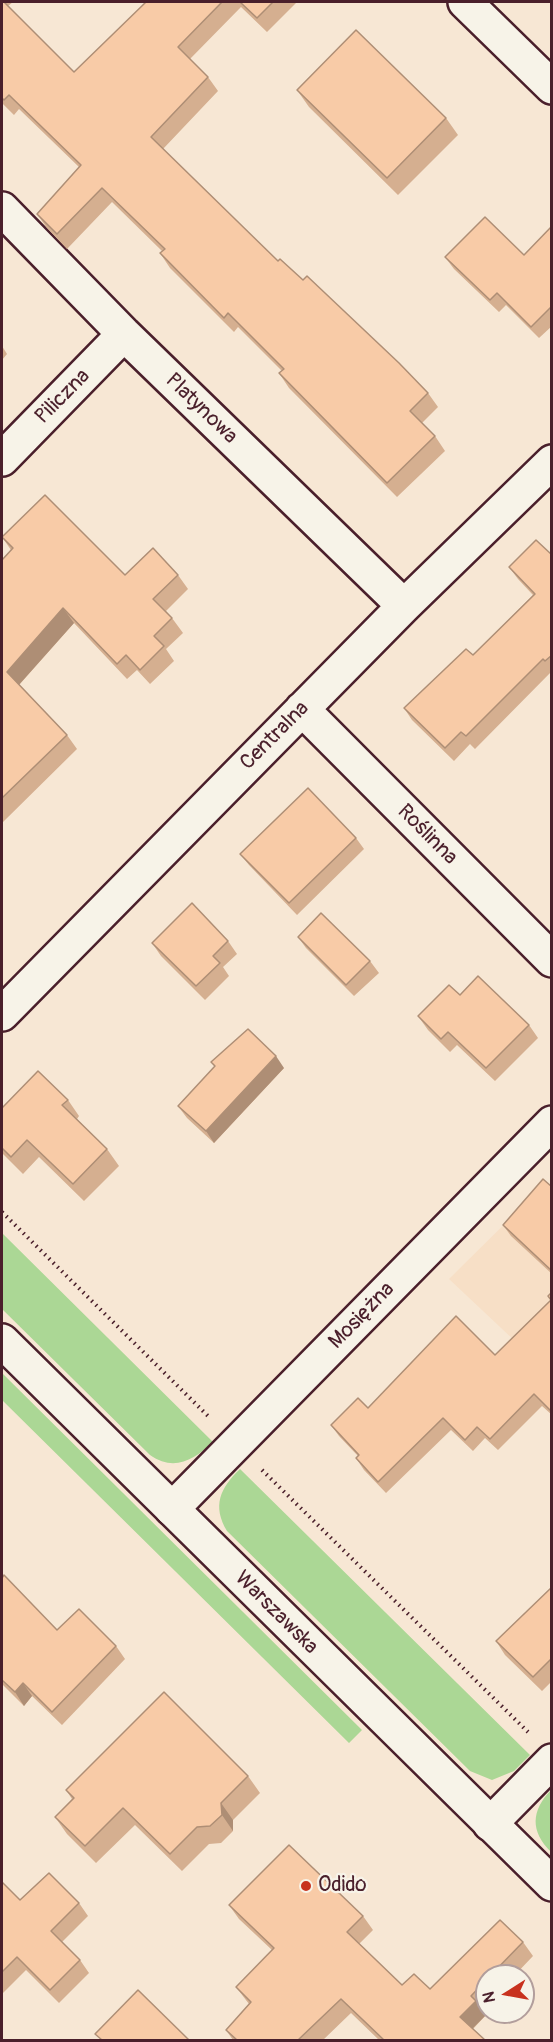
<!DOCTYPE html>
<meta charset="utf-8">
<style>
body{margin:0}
#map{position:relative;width:553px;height:2042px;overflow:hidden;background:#f7e7d4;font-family:Pangolin,sans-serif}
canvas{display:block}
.frame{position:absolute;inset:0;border:3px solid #4a1f2b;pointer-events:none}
.north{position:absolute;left:475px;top:1964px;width:60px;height:60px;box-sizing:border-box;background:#f7f3e8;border:2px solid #b29e9c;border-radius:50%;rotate:259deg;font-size:16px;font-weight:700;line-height:24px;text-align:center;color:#4a1f2b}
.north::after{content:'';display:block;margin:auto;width:21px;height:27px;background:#c8321e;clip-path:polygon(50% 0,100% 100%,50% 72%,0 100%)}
</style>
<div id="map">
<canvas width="553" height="2042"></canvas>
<div class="frame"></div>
<div class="north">N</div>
</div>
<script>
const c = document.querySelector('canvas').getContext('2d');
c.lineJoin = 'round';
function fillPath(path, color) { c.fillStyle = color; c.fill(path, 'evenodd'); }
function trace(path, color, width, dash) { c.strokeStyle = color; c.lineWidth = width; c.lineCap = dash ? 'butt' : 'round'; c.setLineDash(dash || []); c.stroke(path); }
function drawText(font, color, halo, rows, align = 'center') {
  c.font = font + ' Pangolin,sans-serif'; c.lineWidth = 4.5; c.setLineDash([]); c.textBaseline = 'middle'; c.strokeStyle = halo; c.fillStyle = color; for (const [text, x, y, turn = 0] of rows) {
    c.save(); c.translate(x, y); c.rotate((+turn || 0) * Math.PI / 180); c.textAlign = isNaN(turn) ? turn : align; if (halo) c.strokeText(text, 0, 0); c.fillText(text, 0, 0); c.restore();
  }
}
fillPath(new Path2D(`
 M546 1183 552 1189 551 1375 449 1279Z`), '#f7dfc6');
fillPath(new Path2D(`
 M2 1233 213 1442C194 1460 174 1472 150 1455L2 1309Z
 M2 1373 362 1730 349 1743 2 1400Z
 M240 1469 530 1755 514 1771 492 1780 470 1771 227 1531C212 1506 220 1488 240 1469Z
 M551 1790V1852C530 1831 531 1811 551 1790Z`), '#abd795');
const street = new Path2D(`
 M465 2 552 87
 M2 209 124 334 404 606
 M2 459 124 334
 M302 709 552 960
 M2 1014 404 606 552 462
 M172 1509 552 1123
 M490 1824 552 1761`);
const secondary = new Path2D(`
 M2 1341 552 1884`);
trace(street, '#4a1f2b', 38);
trace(secondary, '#4a1f2b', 38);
trace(new Path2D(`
 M2 1212 208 1416
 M262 1470 528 1732`), '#4a1f2b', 4, [1.5, 4.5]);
trace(street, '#f7f3e8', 33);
trace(secondary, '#f7f3e8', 33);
fillPath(new Path2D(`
 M2 2H13L8 6 74 72 146 2H297L267 32 241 7 190 59 208 77 218 91 163 149 278 261 303 280 428 393 438 407 422 423 435 436 445 451 397 497 289 388 279 373 282 371 238 327 234 332 170 268 160 253 162 251 112 202 67 249 47 228 37 214 79 167 19 109 14 115 2 103Z
 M297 90 446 118 458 135 398 195 309 107Z
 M552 226V326L539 338 506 305 499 312 454 269 445 257 524 255Z
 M2 346 7 354 2 360Z
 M2 537 125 575H178L188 589 166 611 172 618 183 633 166 649 174 661 150 684 137 670 127 679 74 623 19 685 67 735 77 749 2 823V560L11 550Z
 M552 555V671L475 749 470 744 454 761 412 720 404 708 473 655 533 595 518 579 509 567Z
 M356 838 364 849 297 915 249 865 240 854Z
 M298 937 370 961 379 973 354 996 306 948Z
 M228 941 237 954 223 967 229 976 205 1000 161 956 152 943Z
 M460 995 529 1025 538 1038 495 1081 457 1045 450 1052 428 1030 418 1016Z
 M211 1062 284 1068 214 1143 187 1118 178 1106 215 1067Z
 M68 1100 79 1116 77 1119 107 1149 119 1166 84 1201 39 1157 23 1174 2 1153V1108Z
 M552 1187V1274L511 1236 503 1225Z
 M552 1292V1415L542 1406 498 1450 485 1438 473 1451 451 1430 386 1493 364 1470 356 1458 358 1456 339 1436 331 1425 368 1408 495 1355 551 1300 548 1296Z
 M2 1578 57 1630 116 1646 125 1659 62 1725 32 1696 24 1706 2 1684Z
 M552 1587V1681L542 1691 505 1655 496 1641Z
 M248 1776 260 1793 233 1820V1831L221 1843 209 1844 182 1871 135 1825 96 1863 67 1834 55 1817 72 1799 66 1790Z
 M2 1882 20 1900 79 1903 88 1916 62 1942 80 1960 89 1973 59 2003 26 1970 2 1994Z
 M229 1905 363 1916 373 1930 359 1944 402 1985 430 1989 523 1942 533 1956 514 1976H487V2003L481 2009 486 2015 473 2029 485 2040H379L351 2013 323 2040H233L226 2030 249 2004 236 1987 272 1950 239 1919Z`), '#d5af90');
fillPath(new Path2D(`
 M63 608 74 623 17 687 7 672Z
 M276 1056 284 1068 214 1143 206 1131Z
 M23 1683 32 1696 24 1706 15 1692Z
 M221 1803 233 1820V1831L222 1815Z
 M476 2001 486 2015 470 2031 460 2017Z`), '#ae8e75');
const building = new Path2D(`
 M2 2H4L74 72 146 2H222L178 47 208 77 151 137 278 261 280 259 303 280 307 276 399 363 428 393 410 411 435 436 387 483 279 373 284 369 228 313 224 318 160 253 165 249 102 188 57 234 37 214 81 165 9 95 4 100 2 98Z
 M240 2H273L257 18Z
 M356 30 446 118 387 178 297 90Z
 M485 217 524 255 552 226V306L531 327 497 293 490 300 445 257Z
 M45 495 125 575 153 548 178 575 153 599 172 618 154 636 164 646 140 670 126 655 117 664 63 608 7 672 67 735 2 798V560L13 548 2 537Z
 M536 540 552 555V655L545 661 543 659 466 736 461 732 445 748 404 708 466 649 473 655 535 594 509 567Z
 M308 788 356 838 289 903 240 854Z
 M192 903 228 941 213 956 220 963 196 986 152 943Z
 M321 913 370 961 346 985 298 937Z
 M478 976 529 1025 486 1068 448 1032 441 1039 418 1016 449 985 460 995Z
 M248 1029 276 1056 206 1131 178 1106 215 1066 211 1062Z
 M38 1071 68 1100 62 1105 107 1149 73 1184 27 1140 11 1157 2 1148V1108Z
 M543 1179 552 1187V1271L503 1225Z
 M552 1292V1412L534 1394 490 1439 477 1427 465 1440 443 1418 378 1482 356 1458 359 1455 331 1425 358 1398 368 1408 456 1316 495 1355 551 1300 548 1296Z
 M4 1575 57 1630 79 1609 116 1646 52 1712 23 1683 15 1692 2 1680V1578Z
 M552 1587V1658L533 1677 496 1641Z
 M164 1692 248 1776 221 1803 222 1815 210 1826 197 1827 170 1854 123 1808 85 1846 55 1817 74 1798 66 1790Z
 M289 1845 363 1916 347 1932 402 1985 414 1974 430 1989 500 1920 523 1942 490 1976H487V1979L471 1996 476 2001 460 2017 485 2040H384L341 1999 298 2040H237L226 2030 251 2002 236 1987 274 1948 229 1905Z
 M49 1873 79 1903 51 1931 80 1960 50 1990 17 1957 2 1972V1882L20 1900Z
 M138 1990 189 2040H102L95 2034Z`);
fillPath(building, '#f8cba7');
trace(building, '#ae8e75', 1.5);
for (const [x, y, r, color] of [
 [306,1886,6,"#c8321e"]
]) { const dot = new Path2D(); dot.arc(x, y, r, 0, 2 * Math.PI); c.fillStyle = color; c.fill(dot); trace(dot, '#f7f3e8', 2); }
drawText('21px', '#4a1f2b', '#f7f3e8', [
 ["Piliczna",63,397,-45],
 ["Platynowa",201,409,44],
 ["Centralna",275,736,-45],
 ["Roślinna",427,835,45],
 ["Mosiężna",362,1316,-46],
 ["Warszawska",276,1613,45]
]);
drawText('21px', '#4a1f2b', '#f7f3e8', [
 ["Odido",318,1886]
], 'left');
</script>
